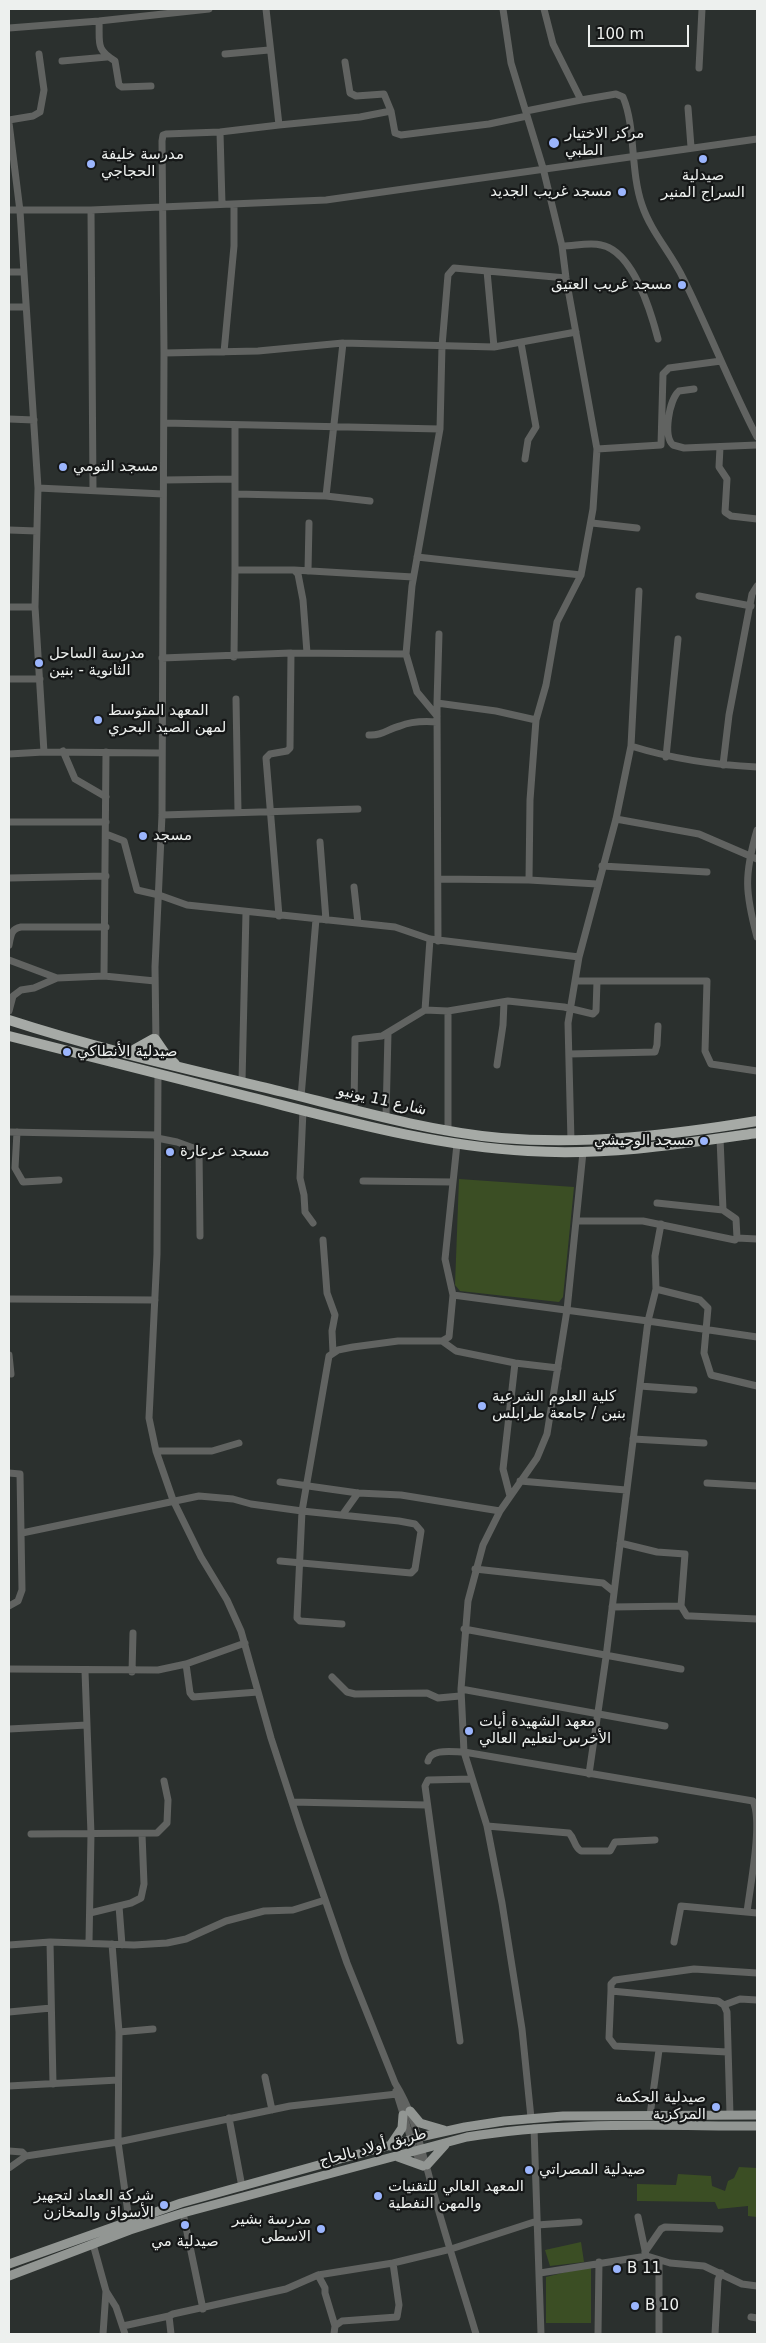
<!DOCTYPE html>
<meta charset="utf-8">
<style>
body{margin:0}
#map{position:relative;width:766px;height:2343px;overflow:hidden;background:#2b302e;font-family:"DejaVu Sans",sans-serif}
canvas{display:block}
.frame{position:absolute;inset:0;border:10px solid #edf0ee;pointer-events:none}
.scale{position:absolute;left:588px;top:25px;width:101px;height:22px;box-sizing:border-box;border:2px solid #edf0ee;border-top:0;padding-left:6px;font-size:15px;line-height:18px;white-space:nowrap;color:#edf0ee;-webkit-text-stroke:4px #151717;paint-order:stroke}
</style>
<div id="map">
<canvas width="766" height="2343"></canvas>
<div class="frame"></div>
<div class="scale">100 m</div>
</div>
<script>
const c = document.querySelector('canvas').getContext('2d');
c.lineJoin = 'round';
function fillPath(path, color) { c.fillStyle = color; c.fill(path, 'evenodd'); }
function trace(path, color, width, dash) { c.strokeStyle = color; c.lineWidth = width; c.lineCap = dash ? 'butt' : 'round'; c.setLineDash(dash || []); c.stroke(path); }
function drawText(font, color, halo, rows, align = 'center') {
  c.font = font + ' "DejaVu Sans","Noto Naskh Arabic",sans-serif'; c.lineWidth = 4.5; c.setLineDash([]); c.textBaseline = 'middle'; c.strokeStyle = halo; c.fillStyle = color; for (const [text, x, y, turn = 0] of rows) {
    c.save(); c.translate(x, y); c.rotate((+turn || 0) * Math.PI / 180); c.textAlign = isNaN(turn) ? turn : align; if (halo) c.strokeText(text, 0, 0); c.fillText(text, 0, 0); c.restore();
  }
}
fillPath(new Path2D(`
 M459 1179 574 1187 563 1297 559 1302 460 1291 455 1285Z
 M739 2167 757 2168V2217L748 2216V2206L718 2209 715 2202 637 2201V2184L676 2185 678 2174 711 2176 712 2186 725 2191 728 2181 734 2178Z
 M581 2242 584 2262 550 2266 545 2250Z
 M591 2266V2323H546V2277Z`), '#3b4e24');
trace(new Path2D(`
 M99 21C100 43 95 49 115 61L119 85 122 87 151 86
 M9 28 99 21 209 9
 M225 54 269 50
 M62 61 107 57
 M699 68 702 9
 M581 100 616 94 623 97C636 128 630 170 642 205 651 232 671 253 683 278 709 330 730 385 757 437
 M688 108 691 147
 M391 111 395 133 401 135 489 124 527 116
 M526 111 581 100 553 44 544 9
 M9 120 33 116 40 112 44 90 39 54
 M9 123 20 211 38 488 35 607 44 752 162 753
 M279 125 360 117 391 111 384 94 356 96 350 93 345 62
 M220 132 222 204
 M9 210H91L326 200 757 139
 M91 210 93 490
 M562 246C574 246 590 242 601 245 633 251 651 312 658 339
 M487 271 494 347
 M9 272H23
 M9 307H25
 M521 343 536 427 528 440 525 459
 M224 352 234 246V204
 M164 353 258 351 343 343 494 347 576 332
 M694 389 679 391C669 400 663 436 673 445L684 448 757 445
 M9 419 34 420
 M164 423 440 429
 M235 425V570H294L298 574 303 600 307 653
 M720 447 719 467 727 479 725 512 731 516 757 519
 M597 449 661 445 663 374 669 368 721 361
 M164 480 235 479
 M38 488 163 494
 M235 494 326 496 343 343
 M326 496 370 501
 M592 523 637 528
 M9 530 37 531
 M417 557 581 575
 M294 570 413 577
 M308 571 309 523
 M699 596 751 606
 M9 607H35
 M234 657 235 570
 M162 658 291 653 406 654
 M9 679H40
 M236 699 238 812
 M437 703 496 711 536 720
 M437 716 417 692 406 654 412 586 440 429 442 346 448 275 454 268 566 278
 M369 735C382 736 388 729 400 726 412 721 424 721 437 722
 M631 746C673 759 714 765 757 767
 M63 751 75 779 106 797
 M9 754 44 752
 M666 757 678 639
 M723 765 729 715 752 594 757 586
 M162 815 358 809
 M616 819 699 834 757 859
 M9 822H106
 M757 830C744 875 745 892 757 937
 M106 834 124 841 137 890 159 895 187 905 395 927 430 939 579 957
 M320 842 326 920
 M602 866 707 872
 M9 878 106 876
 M438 879 529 880 530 800 536 720 546 685 557 622 581 575 593 509 597 449 566 278 562 246 543 168 511 63 503 9
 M529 880 597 884
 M354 887 358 923
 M279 916 266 758 270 754 287 751 290 748 291 653
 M438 941 437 703 439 634
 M9 945C11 935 11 929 21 927H106
 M9 960 57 978
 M104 976 155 981
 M576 981H707L705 1051 711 1064 757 1071
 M425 1010 430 939
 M9 1011 13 996 21 990 34 988 57 978 104 976 106 752
 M448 1011V1131
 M569 1054 655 1052 657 1045 658 1026
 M145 1057 153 1039
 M154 1059 156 1045 155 967 162 815 164 353 162 141 163 135 166 134 220 132 279 125 266 9
 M497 1065 503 1025 504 1002
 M158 1073 157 1254 149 1418 156 1451 173 1500 201 1557 227 1600 241 1631 271 1738 300 1827 347 1963 395 2083C414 2114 418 2139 428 2172 442 2227 460 2280 476 2334
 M242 1082 246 912
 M301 1097 316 919
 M354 1109 355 1039 382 1036 425 1010 448 1011 508 1001 564 1007 593 1014 596 1011 597 981
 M303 1110 300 1178 304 1195 305 1212 313 1223
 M386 1117 388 1033
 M9 1132 157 1135
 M17 1132 15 1168 23 1182 59 1180
 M157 1138 177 1142 199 1150 200 1236
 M720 1138 723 1210
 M571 1141 568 1023 579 957 616 819 631 746 639 591
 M363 1181 453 1182
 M657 1203 723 1210 736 1219 737 1238
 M576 1221H643L735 1240 737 1238 757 1239
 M323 1240 327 1293 335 1315 332 1331 333 1353
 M656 1289 655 1256 661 1224
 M453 1295 648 1321 656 1289 700 1300 708 1308 704 1353 711 1375 757 1386
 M9 1299 155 1300
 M442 1341 456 1351 515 1363 558 1368
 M9 1355 11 1374
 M640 1386 694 1390
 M633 1439 704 1443
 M156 1451H212L239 1443
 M9 1473 20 1474 22 1590 18 1601 9 1606
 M520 1481 626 1490
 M280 1482 358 1493 401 1495 500 1511
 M707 1483 757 1486
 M510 1496 503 1469 515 1363
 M343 1514 358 1493
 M22 1533 199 1496 233 1499 251 1504 302 1511 399 1521 415 1524 421 1531 415 1569 411 1573 280 1561
 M620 1543 657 1552 685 1554 681 1606
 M475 1569 603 1583 613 1591
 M612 1607 681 1606 687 1616H691L757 1619
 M342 1624 300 1621 297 1618 302 1511 329 1356 338 1350 353 1347 398 1341H442L449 1337 453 1295 445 1259 457 1144
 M464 1629 681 1669
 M186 1664 190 1693 193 1697 258 1692
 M9 1669 158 1670 186 1664 245 1643
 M85 1671 91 1834 89 1942
 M132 1672 133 1633
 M332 1677 347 1692 355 1694 427 1693 438 1698 460 1696
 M461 1689 665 1726
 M9 1729 87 1725
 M428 1761C431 1748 453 1752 464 1752L753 1801C763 1822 750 1887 747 1912
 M589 1774 606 1657 648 1321 757 1337
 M292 1802 426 1805
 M487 1826 569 1833C575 1839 574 1847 581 1851H610L615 1842 655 1840
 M31 1834 157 1833 167 1823 168 1800 164 1781
 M119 1906 122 1945
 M90 1913 131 1903 141 1898 144 1884 142 1834
 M50 1942 53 2084
 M674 1942 681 1906 757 1913
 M112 1944 119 2032 118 2142 129 2220
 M9 1945 50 1942 134 1945 167 1943 186 1939 226 1921 264 1911 293 1910 325 1900
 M611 1991V1984L615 1980 694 1969 757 1973
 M724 2005 740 1999 757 2000
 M9 2012 51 2008
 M119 2032 153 2029
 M460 2041 425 1786 428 1780 472 1779
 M727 2052 615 2046 609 2038 611 1991 718 2001 724 2005 727 2012 730 2115
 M265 2077 272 2110
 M9 2086 118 2080
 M396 2091 415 2152 424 2167
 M650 2115 659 2050
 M229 2118 242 2187
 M531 2118 522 2029 502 1903 487 1826 464 1752 461 1689 468 1601 483 1545 500 1511 537 1458 547 1434 567 1310 583 1152
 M534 2128 541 2334
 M9 2151 22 2152 26 2156 118 2142 290 2106 397 2094
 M9 2168 26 2156
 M183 2213 203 2309
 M638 2217 646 2255
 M537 2225 579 2222
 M93 2244 106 2291 103 2334
 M645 2252 661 2229 665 2227 720 2229
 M540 2273 647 2256 670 2263 704 2266 742 2284 757 2286
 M318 2275 325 2288V2293L335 2326
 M106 2291 116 2307 125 2334
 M751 2317 757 2318
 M123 2326 169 2316
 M171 2334 169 2316 173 2314 286 2289 318 2275 393 2263 451 2249 537 2221
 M334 2334 335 2326 342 2321 397 2317 399 2305 393 2263
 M598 2334 599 2262
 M659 2334V2260
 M715 2334 718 2280 721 2273`), '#616361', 7);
trace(new Path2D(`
 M410 2111 420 2123 444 2130
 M390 2146 402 2128 403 2115
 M398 2157 423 2166
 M427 2165 445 2145
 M9 2264 181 2203 420 2137 465 2127 504 2121 563 2116 757 2115
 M9 2276 130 2230 183 2213 467 2137C563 2121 661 2126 757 2126`), '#929693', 9);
trace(new Path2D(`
 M9 1020C98 1049 192 1070 283 1092 355 1110 427 1131 501 1138 587 1145 672 1135 757 1121
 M9 1036C89 1057 170 1076 250 1097 342 1120 434 1146 528 1151 606 1156 681 1144 757 1133
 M155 1039 166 1055 175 1064
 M128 1053 153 1039`), '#a6aaa6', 10);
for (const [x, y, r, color] of [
 [554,143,6,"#9bb5fd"],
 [703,159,5,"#9bb5fd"],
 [91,164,5,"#9bb5fd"],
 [622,192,5,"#9bb5fd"],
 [682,285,5,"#9bb5fd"],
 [63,467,5,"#9bb5fd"],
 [39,663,5,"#9bb5fd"],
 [98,720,5,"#9bb5fd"],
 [143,836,5,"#9bb5fd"],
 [67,1052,5,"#9bb5fd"],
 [704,1141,5,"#9bb5fd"],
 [170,1152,5,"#9bb5fd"],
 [482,1406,5,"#9bb5fd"],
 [469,1731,5,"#9bb5fd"],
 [716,2107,5,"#9bb5fd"],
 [529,2170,5,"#9bb5fd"],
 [378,2196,5,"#9bb5fd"],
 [164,2205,5,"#9bb5fd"],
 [185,2225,5,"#9bb5fd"],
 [321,2229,5,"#9bb5fd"],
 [617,2269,5,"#9bb5fd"],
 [635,2306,5,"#9bb5fd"]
]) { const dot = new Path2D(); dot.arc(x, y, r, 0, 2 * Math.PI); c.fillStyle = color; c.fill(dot); trace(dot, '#151717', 2); }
drawText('15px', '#edf0ee', '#151717', [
 ["مركز الاختيار",565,134],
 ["الطبي",565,151],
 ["مدرسة خليفة",101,155],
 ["الحجاجي",101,172],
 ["صيدلية",703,176,"center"],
 ["السراج المنير",703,193,"center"],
 ["مسجد غريب الجديد",612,192,"right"],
 ["مسجد غريب العتيق",672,285,"right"],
 ["مسجد التومي",73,467],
 ["مدرسة الساحل",49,654],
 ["الثانوية - بنين",49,671],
 ["المعهد المتوسط",108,711],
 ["لمهن الصيد البحري",108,728],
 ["مسجد",153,836],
 ["صيدلية الأنطاكي",77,1052],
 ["مسجد الوحيشي",694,1141,"right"],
 ["مسجد عرعارة",180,1152],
 ["كلية العلوم الشرعية",492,1397],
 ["بنين / جامعة طرابلس",492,1414],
 ["معهد الشهيدة أيات",479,1722],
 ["الأخرس-لتعليم العالي",479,1739],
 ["صيدلية الحكمة",706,2098,"right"],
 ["المركزية",706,2115,"right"],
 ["صيدلية المصراتي",539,2170],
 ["المعهد العالي للتقنيات",388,2187],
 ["والمهن النفطية",388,2204],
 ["شركة العماد لتجهيز",154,2196,"right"],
 ["الأسواق والمخازن",154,2213,"right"],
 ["مدرسة بشير",311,2220,"right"],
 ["الاسطى",311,2237,"right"],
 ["صيدلية مي",185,2242,"center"],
 ["B 11",627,2269],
 ["B 10",645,2306]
], 'left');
drawText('15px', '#edf0ee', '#151717', [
 ["شارع 11 يونيو",382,1101,13],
 ["طريق أولاد بالحاج",373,2148,-15]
]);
</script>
